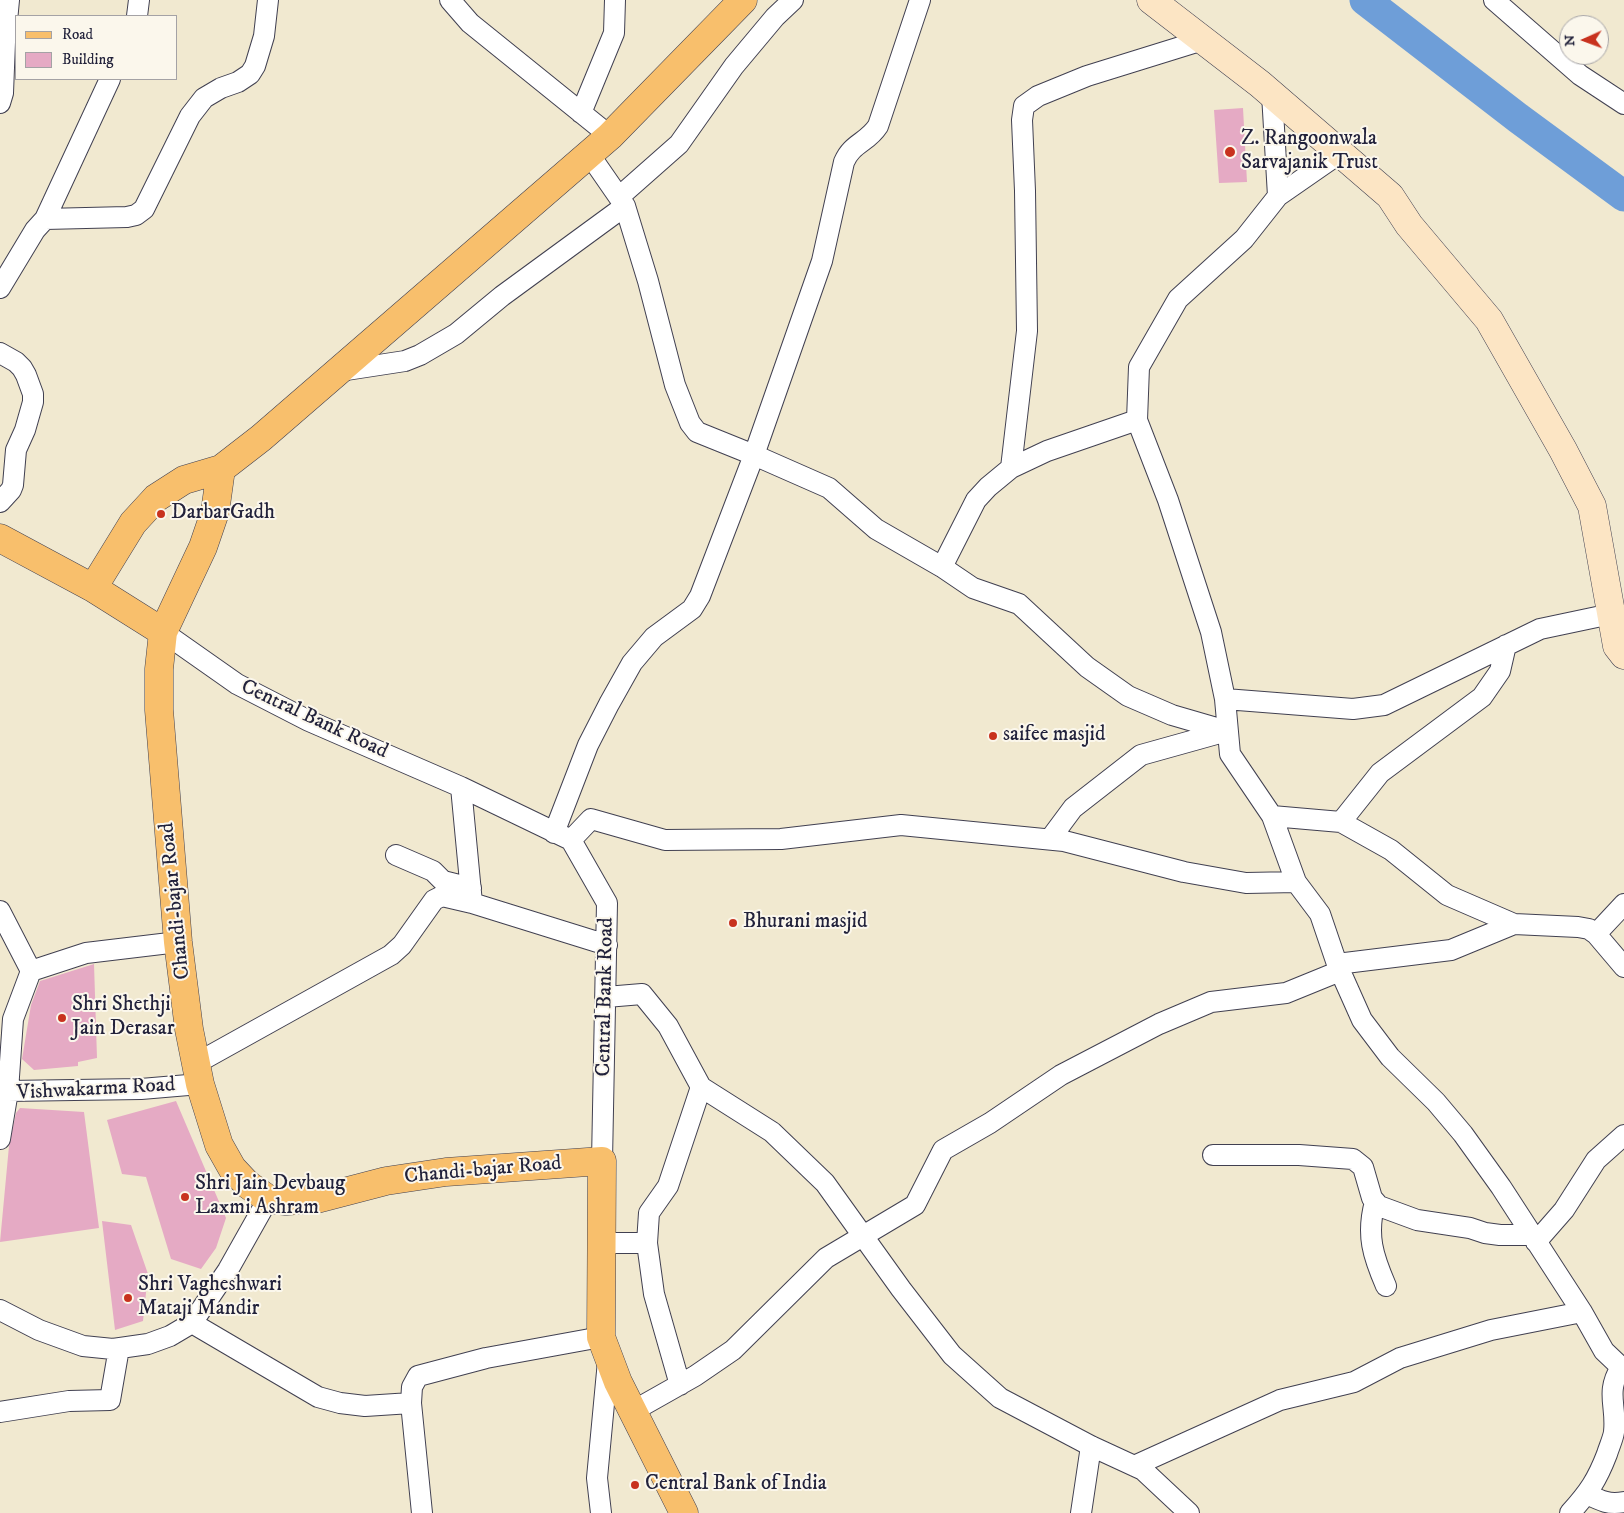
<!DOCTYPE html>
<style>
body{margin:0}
#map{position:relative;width:1624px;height:1513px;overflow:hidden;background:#f1e9d0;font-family:"IM FELL DW Pica",serif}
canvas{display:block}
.legend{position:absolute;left:15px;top:15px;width:162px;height:65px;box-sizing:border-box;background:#fbf7ec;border:1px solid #a4a2a5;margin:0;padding:6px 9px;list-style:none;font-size:15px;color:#22223b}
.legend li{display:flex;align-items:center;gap:10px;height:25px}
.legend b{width:25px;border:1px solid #a4a2a5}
.north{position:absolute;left:1559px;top:15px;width:50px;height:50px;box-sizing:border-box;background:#fbf7ec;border:1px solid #a4a2a5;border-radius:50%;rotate:268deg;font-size:14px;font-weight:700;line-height:20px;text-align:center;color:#22223b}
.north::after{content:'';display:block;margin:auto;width:18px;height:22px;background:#c8321e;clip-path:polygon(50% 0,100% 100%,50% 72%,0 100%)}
</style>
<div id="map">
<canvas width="1624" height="1513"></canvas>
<ul class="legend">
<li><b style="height:6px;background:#f8bf6c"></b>Road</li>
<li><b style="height:14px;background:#e5aac4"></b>Building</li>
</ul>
<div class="north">N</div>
</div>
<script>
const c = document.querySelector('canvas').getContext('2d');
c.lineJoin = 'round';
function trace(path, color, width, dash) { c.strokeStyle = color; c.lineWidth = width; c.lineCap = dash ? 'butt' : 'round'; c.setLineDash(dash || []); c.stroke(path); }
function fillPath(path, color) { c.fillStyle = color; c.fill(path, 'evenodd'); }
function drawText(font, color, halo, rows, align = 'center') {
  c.font = font + ' "IM FELL DW Pica",serif'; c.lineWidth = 4; c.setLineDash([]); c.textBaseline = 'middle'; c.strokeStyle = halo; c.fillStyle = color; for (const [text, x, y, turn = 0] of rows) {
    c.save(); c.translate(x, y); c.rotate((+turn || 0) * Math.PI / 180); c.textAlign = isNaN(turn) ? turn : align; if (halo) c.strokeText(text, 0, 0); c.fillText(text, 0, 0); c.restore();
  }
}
trace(new Path2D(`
 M1365 0 1518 118 1624 196`), '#6e9ed8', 31);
fillPath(new Path2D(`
 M1243 108 1247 182 1219 183 1214 110Z
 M94 964 97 1058 78 1062V1066L34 1070 22 1059 31 1005 40 981Z
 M176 1101 226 1218 216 1248 201 1269 171 1259 146 1177 122 1174 107 1120Z
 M20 1108 84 1112 99 1228 0 1242 9 1146 16 1113Z
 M102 1221 131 1225 148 1274 143 1321 115 1330Z`), '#e5aac4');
const street = new Path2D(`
 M450 0 470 23 610 136
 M1494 0 1580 75 1624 104
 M137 16 139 0
 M1272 94 1278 196 1244 239 1178 299 1139 367 1137 420 1168 500 1211 632 1225 699 1230 754 1272 816 1296 882 1320 914 1337 964 1362 1020 1390 1057 1436 1102 1463 1134 1501 1187 1582 1312 1604 1351 1624 1370
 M0 103 3 93 5 42 9 0
 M581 113 614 33 615 0
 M589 154 625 206 648 281 675 385 690 423 697 432 754 455 829 488 876 529 942 567 973 588 1019 604 1087 667 1128 696 1172 715 1227 731
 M1278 196 1340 153
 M619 197 679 144 734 66 775 17 793 0
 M45 219 127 217 136 215 144 209 190 116 204 98 221 88 238 82 250 74 255 66 264 36 268 0
 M0 288 35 230 45 219 110 79
 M0 353 16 362 22 368 26 375 33 394V402L25 430 16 450 13 485 11 490 0 502
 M340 371 405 361 420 355 456 334 502 296 625 206
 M1011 468 1027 331 1025 191 1022 120 1024 106 1038 96 1087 76 1203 40
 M942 567 976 500 988 487 1011 468 1047 451 1137 420
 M163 632 237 684 309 721 461 787 571 840 607 903 602 1161
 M1225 699 1353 709 1384 705 1540 629 1611 614
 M461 787 472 903
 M1272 816 1341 822 1391 850 1447 895 1514 924 1578 927 1589 929 1596 934 1624 967
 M1341 822 1380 773 1482 697 1500 671 1506 645
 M554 833 588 745 609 704 632 663 654 637 692 609 700 596 754 455 822 261 844 162C852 143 867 143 878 126L920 0
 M1050 839 1073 808 1141 755 1227 731
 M571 840 591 819 665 840 781 839 901 825 1064 841 1184 872 1246 883 1296 882
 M396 855 433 871 443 881 471 888
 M0 911 31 971
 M1596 934 1624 904
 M1337 964 1451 950 1514 924
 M606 997 642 994 668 1026 701 1087 772 1132 825 1183 901 1289 952 1355 1000 1398 1091 1446 1143 1470 1189 1513
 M195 1064 391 955 402 945 434 900 442 896 472 903 607 945
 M0 1092 8 1091 13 1019 31 971 86 953 178 942
 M0 1139 8 1091 141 1089 200 1084
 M1213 1155H1299L1353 1159 1363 1167 1372 1198 1379 1206 1417 1220 1470 1228 1485 1233 1500 1235H1531
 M1375 1202C1366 1235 1373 1256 1386 1286
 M1536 1242 1564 1210 1596 1160 1624 1135
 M602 1243H647
 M0 1310 39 1330 83 1346 113 1349 148 1344 170 1336 192 1323 228 1270 268 1199
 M192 1323 318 1397 340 1403 365 1406 411 1403
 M680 1385 654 1294 647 1243 649 1213 668 1186 701 1087
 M633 1411 695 1376 733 1350 826 1258 915 1205 943 1150 990 1123 1061 1075 1159 1024 1211 1002 1286 993 1340 971
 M0 1412 69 1401 110 1400 119 1348
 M1134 1466 1280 1400 1354 1382 1400 1358 1491 1330 1582 1312
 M1587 1494C1601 1501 1609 1505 1624 1502
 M422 1513 411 1403 412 1387 418 1376 486 1358 601 1337
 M601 1513 597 1478 608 1361
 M1081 1513 1091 1446
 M1570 1513C1589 1492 1597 1480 1607 1454 1609 1447 1613 1439 1614 1432 1617 1405 1605 1393 1621 1367`);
const secondary = new Path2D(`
 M1151 0 1260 84 1390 196 1409 225 1489 320 1563 450 1592 506 1617 646 1624 655`);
const primary = new Path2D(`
 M221 469 215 512 203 547 163 632 159 669V710L178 942 189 1029 200 1084 219 1145 232 1168 247 1184 268 1199 286 1201 317 1199 386 1181 446 1172 602 1161 601 1337 618 1382 684 1513
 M0 538 93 588 163 632
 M93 588 133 523 156 498 184 480 221 469 261 438 610 136 743 0`);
trace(street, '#414051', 22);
trace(secondary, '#414051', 29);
trace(primary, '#414051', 29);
trace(street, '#fff', 20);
trace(secondary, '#fce5c4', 28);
trace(primary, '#f8bf6c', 28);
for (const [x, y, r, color] of [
 [1230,152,6,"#c8321e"],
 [161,514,5,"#c8321e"],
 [993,736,5,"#c8321e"],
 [733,923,5,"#c8321e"],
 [62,1018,5,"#c8321e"],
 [185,1197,5,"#c8321e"],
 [128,1298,5,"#c8321e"],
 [635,1485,5,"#c8321e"]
]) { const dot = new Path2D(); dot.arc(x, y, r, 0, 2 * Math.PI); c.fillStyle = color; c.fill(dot); trace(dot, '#fbf7ec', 2); }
drawText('21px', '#22223b', '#fbf7ec', [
 ["Z. Rangoonwala",1241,140],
 ["Sarvajanik Trust",1241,164],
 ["DarbarGadh",171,514],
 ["saifee masjid",1003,736],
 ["Bhurani masjid",743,923],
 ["Shri Shethji",72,1006],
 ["Jain Derasar",72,1030],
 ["Shri Jain Devbaug",195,1185],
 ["Laxmi Ashram",195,1209],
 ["Shri Vagheshwari",138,1286],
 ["Mataji Mandir",138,1310],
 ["Central Bank of India",645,1485]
], 'left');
drawText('21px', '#22223b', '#fbf7ec', [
 ["Central Bank Road",314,720,25],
 ["Chandi-bajar Road",176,901,-96],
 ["Central Bank Road",606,997,-89],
 ["Vishwakarma Road",96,1090,-3],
 ["Chandi-bajar Road",483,1171,-5]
]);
</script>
